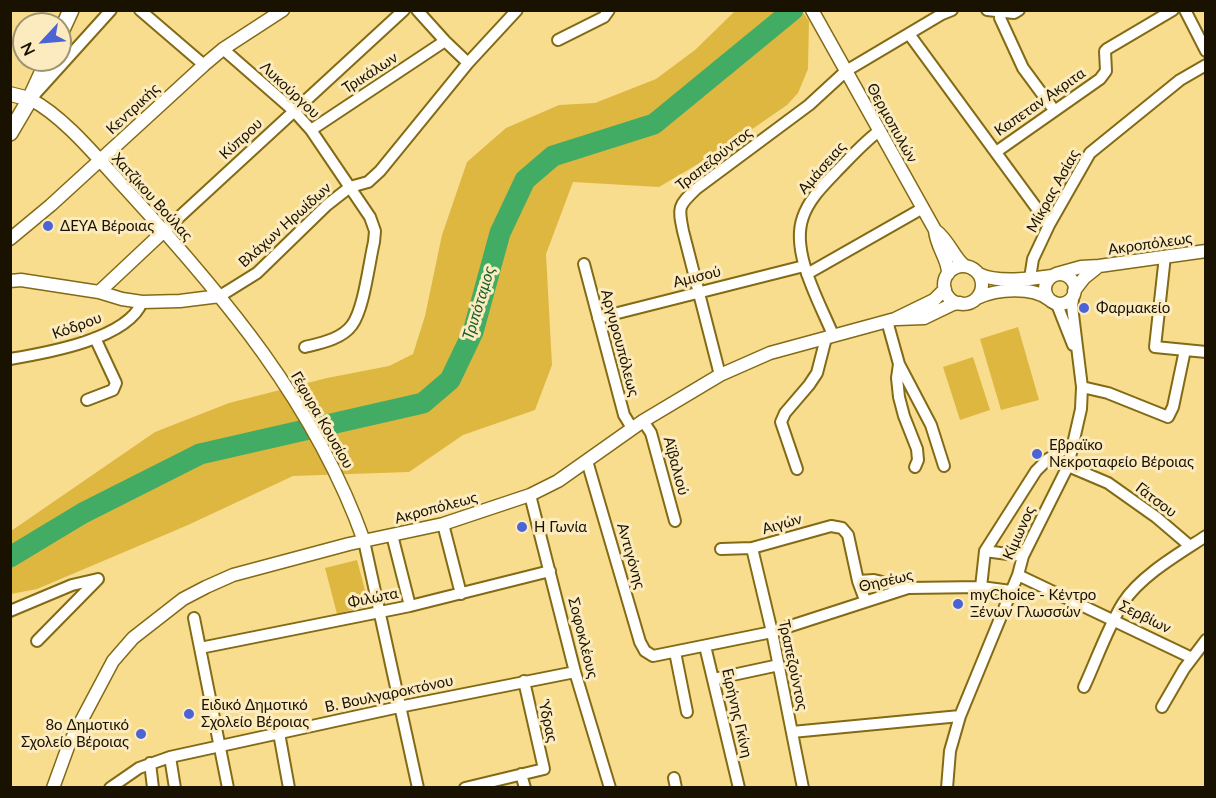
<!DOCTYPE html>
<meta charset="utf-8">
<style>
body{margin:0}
#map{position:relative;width:1216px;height:798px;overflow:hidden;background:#f8dd8f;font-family:Lato,sans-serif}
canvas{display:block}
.frame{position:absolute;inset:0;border:12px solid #1a1200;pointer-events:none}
.north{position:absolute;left:12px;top:12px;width:60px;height:60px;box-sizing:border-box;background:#fbebbe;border:2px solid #a19472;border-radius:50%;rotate:244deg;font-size:16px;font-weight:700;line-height:24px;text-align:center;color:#1a1200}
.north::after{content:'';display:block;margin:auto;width:21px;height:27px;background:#4c63d8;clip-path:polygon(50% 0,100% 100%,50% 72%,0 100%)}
</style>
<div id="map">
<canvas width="1216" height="798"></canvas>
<div class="frame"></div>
<div class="north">N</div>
</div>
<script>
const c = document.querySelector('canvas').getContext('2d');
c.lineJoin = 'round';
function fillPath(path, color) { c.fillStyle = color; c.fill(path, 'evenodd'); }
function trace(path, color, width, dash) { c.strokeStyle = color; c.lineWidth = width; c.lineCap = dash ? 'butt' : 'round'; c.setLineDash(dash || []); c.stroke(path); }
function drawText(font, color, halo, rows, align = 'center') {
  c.font = font + ' Lato,sans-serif'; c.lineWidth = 6; c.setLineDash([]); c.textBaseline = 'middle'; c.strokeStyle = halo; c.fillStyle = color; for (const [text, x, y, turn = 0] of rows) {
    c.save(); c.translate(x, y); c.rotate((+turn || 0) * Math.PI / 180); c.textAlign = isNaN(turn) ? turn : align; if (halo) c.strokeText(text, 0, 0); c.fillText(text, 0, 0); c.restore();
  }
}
fillPath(new Path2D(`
 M735 11H802L809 21 808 69 798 93 787 105 722 150 659 187 573 182 546 254 552 365 535 410 463 435 409 472 293 476 188 525 37 589 11 594V531L155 432 229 403 327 378 389 366 413 354 425 316 442 235 467 162 506 128 559 105 595 103 656 79 695 50Z
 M1018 327 1039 400 1001 410 980 339Z
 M973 357 990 410 960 420 943 367Z
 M357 560 369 605 337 614 325 568Z`), '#deb741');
trace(new Path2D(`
 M10 557 83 513 200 454 423 403 450 380 473 332 500 233 525 180 553 156 654 124 793 10`), '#43ac64', 21);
const minor = new Path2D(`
 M140 10 204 65
 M417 10 445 41 468 63
 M987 10 1014 13 1019 10
 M1185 10 1206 51
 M1000 12V18L1023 68 1054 110
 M909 34 1049 225
 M558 40 604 17 609 10
 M223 49 294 111 311 130 370 217 375 231 374 242C369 263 364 309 352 325 342 339 321 343 305 347
 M36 93 111 10
 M311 130 445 41
 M996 152 1100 79 1106 71 1105 51 1107 49 1173 10
 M164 231 404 10
 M1165 256 1155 347 1206 352
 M584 264 624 415 632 428
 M807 274 923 208
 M1030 278 1033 259 1049 225 1090 153 1180 80 1206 65
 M220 296 257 273 327 205 350 187 368 182 380 171 468 63 517 10
 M1054 302 1058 307 1073 345
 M598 318 804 266
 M887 321 899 364 897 378 899 397 904 416 917 449 918 460 915 467
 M833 335C820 303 790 252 803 217 809 199 823 186 836 172 850 158 863 143 879 131
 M10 359C46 353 128 339 142 302
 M899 364 931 425 944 466
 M720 375 683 231C678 207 678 206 696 189L809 105 846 71 942 14 952 10
 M1082 387 1108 393 1168 417 1173 407 1185 350
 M87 400 113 390 116 383 95 338
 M643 421 651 433 675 521
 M587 461 640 642 645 651 653 656 772 632 908 588 981 587 1011 591
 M1068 466 1108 483 1156 517 1190 546
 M797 469 781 422 785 413 809 385 817 373 826 338
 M530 495 575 672 610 788
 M443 524 461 594
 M392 535 410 606
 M364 541 418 788
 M752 548 772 632 803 788
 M721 549 752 548 831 526 842 528 848 535 858 581 865 600
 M985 551 1023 556
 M1018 575 1192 658
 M858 581 874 580 908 588
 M981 587 985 551 1036 471 1048 459 1073 444
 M10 611 72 585 98 579 37 641
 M194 618 228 788
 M705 646 739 788
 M200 648 410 606 550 571
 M675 652 687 712
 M714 679 779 665
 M1084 687C1097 659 1107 629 1123 603 1140 576 1180 553 1206 536
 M1162 707 1184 669 1206 640
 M792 732 960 716
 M279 733 289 788
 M170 757 175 788
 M150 763 153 788
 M521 774 525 788
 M674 778 676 788
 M110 788 139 768 170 757 399 707 575 672
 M465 788 544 769 524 681
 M947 788 950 751 960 716 1018 575 1023 556 1068 466 1081 409 1082 387 1072 306 1074 293`);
const tertiary = new Path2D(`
 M812 10 935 230C949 240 955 260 965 266
 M30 99C65 117 99 160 126 189 223 295 315 403 364 541
 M935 230C936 247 949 260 948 274
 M10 239 51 205 204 65 223 49 283 10
 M944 285a19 19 0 1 1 38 0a19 19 0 1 1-38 0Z
 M979 274C995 283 1034 279 1052 276
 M1056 274 1081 267 1099 266 1206 251
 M1045 289a15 15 0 1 1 30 0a15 15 0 1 1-30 0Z
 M10 281 21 280 99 292 122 299 142 302 180 301 220 296
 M1074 291 1084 278 1099 266
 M99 292 164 231
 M977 298C997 289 1032 286 1050 300
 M897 319 924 318 953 304 960 303
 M53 788 69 744 113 661 133 638 183 599 206 587 233 575 349 544 443 524 530 495 558 481 643 421 720 375 770 353 895 319 934 300 945 289`);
const secondary = new Path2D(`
 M10 94 30 99`);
const primary = new Path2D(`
 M60 34 71 10
 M10 133 30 99 48 60`);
trace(minor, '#836a15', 14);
trace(tertiary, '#836a15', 15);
trace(secondary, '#836a15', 16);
trace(primary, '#836a15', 18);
trace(minor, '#fff', 10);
trace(tertiary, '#fff', 12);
trace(secondary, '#fff', 14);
trace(primary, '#fff', 15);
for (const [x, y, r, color] of [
 [48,226,6,"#4c63d8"],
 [1084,308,6,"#4c63d8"],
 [1037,454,6,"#4c63d8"],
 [522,527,6,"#4c63d8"],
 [958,604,6,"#4c63d8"],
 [189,714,6,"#4c63d8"],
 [141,734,6,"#4c63d8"]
]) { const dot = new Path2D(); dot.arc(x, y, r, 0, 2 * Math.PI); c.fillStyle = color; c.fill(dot); trace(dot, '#fbebbe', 2); }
drawText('15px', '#1a1200', '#fbebbe', [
 ["Τρικάλων",370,73,-33],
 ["Λυκούργου",290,90,43],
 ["Καπεταν Ακριτα",1040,102,-35],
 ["Κεντρικής",133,109,-43],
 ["Θερμοπυλών",892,123,61],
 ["Κύπρου",241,139,-43],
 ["Τραπεζούντος",714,159,-38],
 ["Αμάσειας",822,168,-49],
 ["Μίκρας Ασίας",1053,191,-61],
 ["Χατζίκου Βούλας",152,197,48],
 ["Βλάχων Ηρωίδων",285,225,-42],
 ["Ακροπόλεως",1150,244,-8],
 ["Αμισού",697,277,-14],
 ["Κόδρου",77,326,-20],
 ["Αργυρουπόλεως",620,343,75],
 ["Γέφυρα Κουσίου",322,420,60],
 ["Αϊβαλιού",676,466,75],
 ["Γάτσου",1156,500,37],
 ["Ακροπόλεως",436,508,-15],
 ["Αιγών",782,524,-16],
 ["Κίμωνος",1019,533,-66],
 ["Αντιγόνης",631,556,74],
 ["Θησέως",886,581,-13],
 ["Φιλώτα",373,598,-11],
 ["Σερβίων",1145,617,26],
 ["Σοφοκλέους",583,638,76],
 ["Τραπεζούντος",793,665,78],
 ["Β. Βουλγαροκτόνου",389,694,-12],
 ["Ειρήνης Γκίνη",737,713,77],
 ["Ύδρας",548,722,77]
]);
drawText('15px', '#1a1200', '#fbebbe', [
 ["ΔΕΥΑ Βέροιας",60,226],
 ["Φαρμακείο",1096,308],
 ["Εβραϊκο",1049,445],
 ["Νεκροταφείο Βέροιας",1049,462],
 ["Η Γωνία",534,527],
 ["myChoice - Κέντρο",970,595],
 ["Ξένων Γλωσσών",970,612],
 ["Ειδικό Δημοτικό",201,705],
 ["Σχολείο Βέροιας",201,722],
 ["8ο Δημοτικό",129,725,"right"],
 ["Σχολείο Βέροιας",129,742,"right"]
], 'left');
drawText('italic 16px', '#145e2f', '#fbebbe', [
 ["Τριπόταμος",479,303,-73]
]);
</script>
